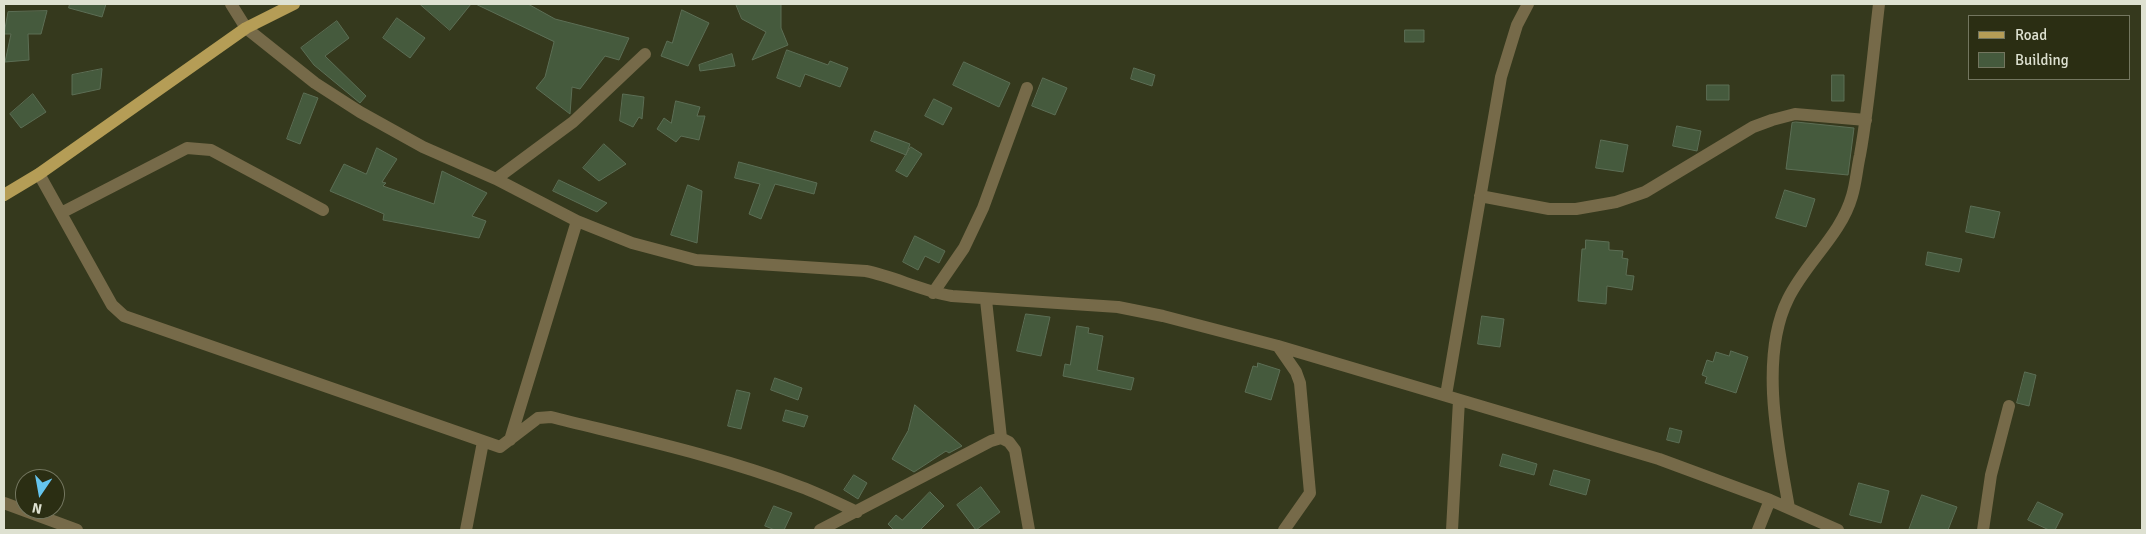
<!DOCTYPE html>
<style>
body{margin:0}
#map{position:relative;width:2146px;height:534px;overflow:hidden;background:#35391d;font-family:Signika,sans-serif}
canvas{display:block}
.frame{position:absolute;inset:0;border:5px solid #dee1d1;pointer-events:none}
.legend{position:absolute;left:1968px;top:15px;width:162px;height:65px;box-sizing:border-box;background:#2b2e13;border:1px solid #73765f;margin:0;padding:6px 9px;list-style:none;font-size:15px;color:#dee1d1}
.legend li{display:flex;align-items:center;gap:10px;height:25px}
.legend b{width:25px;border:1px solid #73765f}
.north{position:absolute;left:15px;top:469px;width:50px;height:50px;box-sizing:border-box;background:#2b2e13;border:1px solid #73765f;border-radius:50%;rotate:192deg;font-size:14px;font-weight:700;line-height:20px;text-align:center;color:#dee1d1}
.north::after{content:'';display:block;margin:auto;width:18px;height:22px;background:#65c5ef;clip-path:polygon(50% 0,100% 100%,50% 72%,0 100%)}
</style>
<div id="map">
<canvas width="2146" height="534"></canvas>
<div class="frame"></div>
<ul class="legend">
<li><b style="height:6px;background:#b59d56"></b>Road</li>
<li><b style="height:14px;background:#455a3d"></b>Building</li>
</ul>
<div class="north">N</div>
</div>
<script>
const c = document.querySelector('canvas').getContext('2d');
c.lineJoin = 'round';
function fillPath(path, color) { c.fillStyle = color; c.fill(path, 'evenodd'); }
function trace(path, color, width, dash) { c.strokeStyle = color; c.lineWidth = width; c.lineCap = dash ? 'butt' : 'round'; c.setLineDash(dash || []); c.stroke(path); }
const building = new Path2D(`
 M70 4H106L102 17 69 8Z
 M420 4H471L450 30Z
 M476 4H528L555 19 629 38 619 60 605 56 580 89 572 87 570 114 536 88 545 77 554 42Z
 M736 4H781V28L788 45 752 60 766 32 742 19Z
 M682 10 709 23 688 66 661 56 667 41 672 43Z
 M47 11 41 34H28L29 60 5 62 11 34H4L8 12Z
 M397 18 425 38 410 58 383 38Z
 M337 21 349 38 325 56 366 96 360 103 314 65 301 48Z
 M1405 30H1424V42H1405Z
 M787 50 828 65 830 61 848 68 840 87 805 74 800 87 777 78Z
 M732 54 735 66 700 71 699 65Z
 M964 62 1010 83 999 107 953 85Z
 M1134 68 1155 75 1152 86 1131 79Z
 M102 69 100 89 72 95V75Z
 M1832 75H1844V101H1832Z
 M1043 78 1067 88 1055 115 1032 106Z
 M1707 85H1729V100H1707Z
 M304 93 318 98 300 144 287 139Z
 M33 94 46 112 21 128 10 114Z
 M623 94 644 97 642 119 639 117 633 127 620 121Z
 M934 99 952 108 943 125 925 116Z
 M676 101 700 107 697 116H705L699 140 681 136 676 142 657 129 664 118 671 123Z
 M1796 122 1854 128 1848 175 1786 169 1792 123Z
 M1677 126 1701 131 1697 151 1673 146Z
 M875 131 910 144 906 155 871 141Z
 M1601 140 1628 145 1623 172 1596 168Z
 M604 144 626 164 599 181 583 168Z
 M911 147 922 154 907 177 896 171Z
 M377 148 397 159 382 182 386 183 383 186 434 204 442 171 487 193 472 216 486 221 479 238 383 220 384 214 330 191 344 164 366 174Z
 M739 162 817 183 814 194 775 184 761 219 749 214 760 184 735 178Z
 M559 180 607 203 597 212 553 191Z
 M688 185 702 191 697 243 671 235Z
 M1785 190 1815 199 1806 227 1776 218Z
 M1971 206 2000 212 1994 238 1966 232Z
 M915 236 945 251 939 263 925 256 918 270 903 262Z
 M1586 240 1609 242V250L1623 251 1622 258 1628 259 1626 275 1634 276 1632 290 1607 286 1606 304 1578 301 1582 249H1585Z
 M1928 252 1962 259 1959 272 1926 265Z
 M1026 314 1050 317 1041 356 1017 351Z
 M1482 316 1504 319 1500 347 1478 344Z
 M1077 326 1089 328 1088 333 1103 336 1097 370 1134 378 1131 390 1063 376 1065 364 1070 365Z
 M1731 351 1748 357 1736 393 1705 383 1707 377 1702 375 1707 360 1713 362 1716 352 1729 356Z
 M1258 363 1280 370 1271 400 1245 392 1253 366 1257 367Z
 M2025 372 2036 375 2029 406 2017 403Z
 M775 378 802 388 798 400 771 390Z
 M737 390 750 393 741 429 728 426Z
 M915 405 962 446 949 453 946 451 914 472 892 459 908 431Z
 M786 410 808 416 804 427 783 421Z
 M1670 428 1682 431 1679 443 1667 440Z
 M1503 454 1537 464 1534 475 1500 466Z
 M1554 470 1590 480 1586 495 1550 485Z
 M854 475 867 483 858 499 844 490Z
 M1859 483 1889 491 1881 523 1850 515Z
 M981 487 1000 512 976 530 957 505Z
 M930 492 944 506 920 530H892L893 529 888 524 896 515 902 520Z
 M1922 495 1957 507 1948 530H1909Z
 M2038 502 2063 514 2055 530H2049L2028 520Z
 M774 506 792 513 784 530H775L765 526Z`);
fillPath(building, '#455a3d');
trace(building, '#5c6e55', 1);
trace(new Path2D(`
 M231 4 246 28 315 83 360 112 423 147 496 179 577 221 632 243 696 260 866 271C895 277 922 291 952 296L1118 307 1163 316 1278 346 1659 459 1770 500 1838 530
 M39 174 112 305 124 316 500 447 538 418 551 417C635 438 720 456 801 487 820 494 838 503 857 512
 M496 179 573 122 645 54
 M1480 196 1549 209H1576L1616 202 1645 192 1753 127 1772 120 1795 114 1866 120
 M61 213 187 148 211 150 323 210
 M933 293 964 248 983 208 1027 88
 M986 300 1001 438
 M1278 346 1296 372 1300 383 1310 493 1284 530
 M1446 395 1501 77 1517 25 1528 4
 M510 440 577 221
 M4 503 77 530
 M1789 508C1778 446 1759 357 1788 299 1806 262 1841 235 1852 196 1856 183 1857 168 1860 155 1869 105 1873 54 1879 4
 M466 530 483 442
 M820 530 991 441 1001 438 1009 442 1015 450 1029 530
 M1452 530 1459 400
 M1758 530 1770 500
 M1983 530 1991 475 2009 406`), '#766a49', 12);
trace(new Path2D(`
 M4 195 39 174 246 28 294 4`), '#b59d56', 12);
</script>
